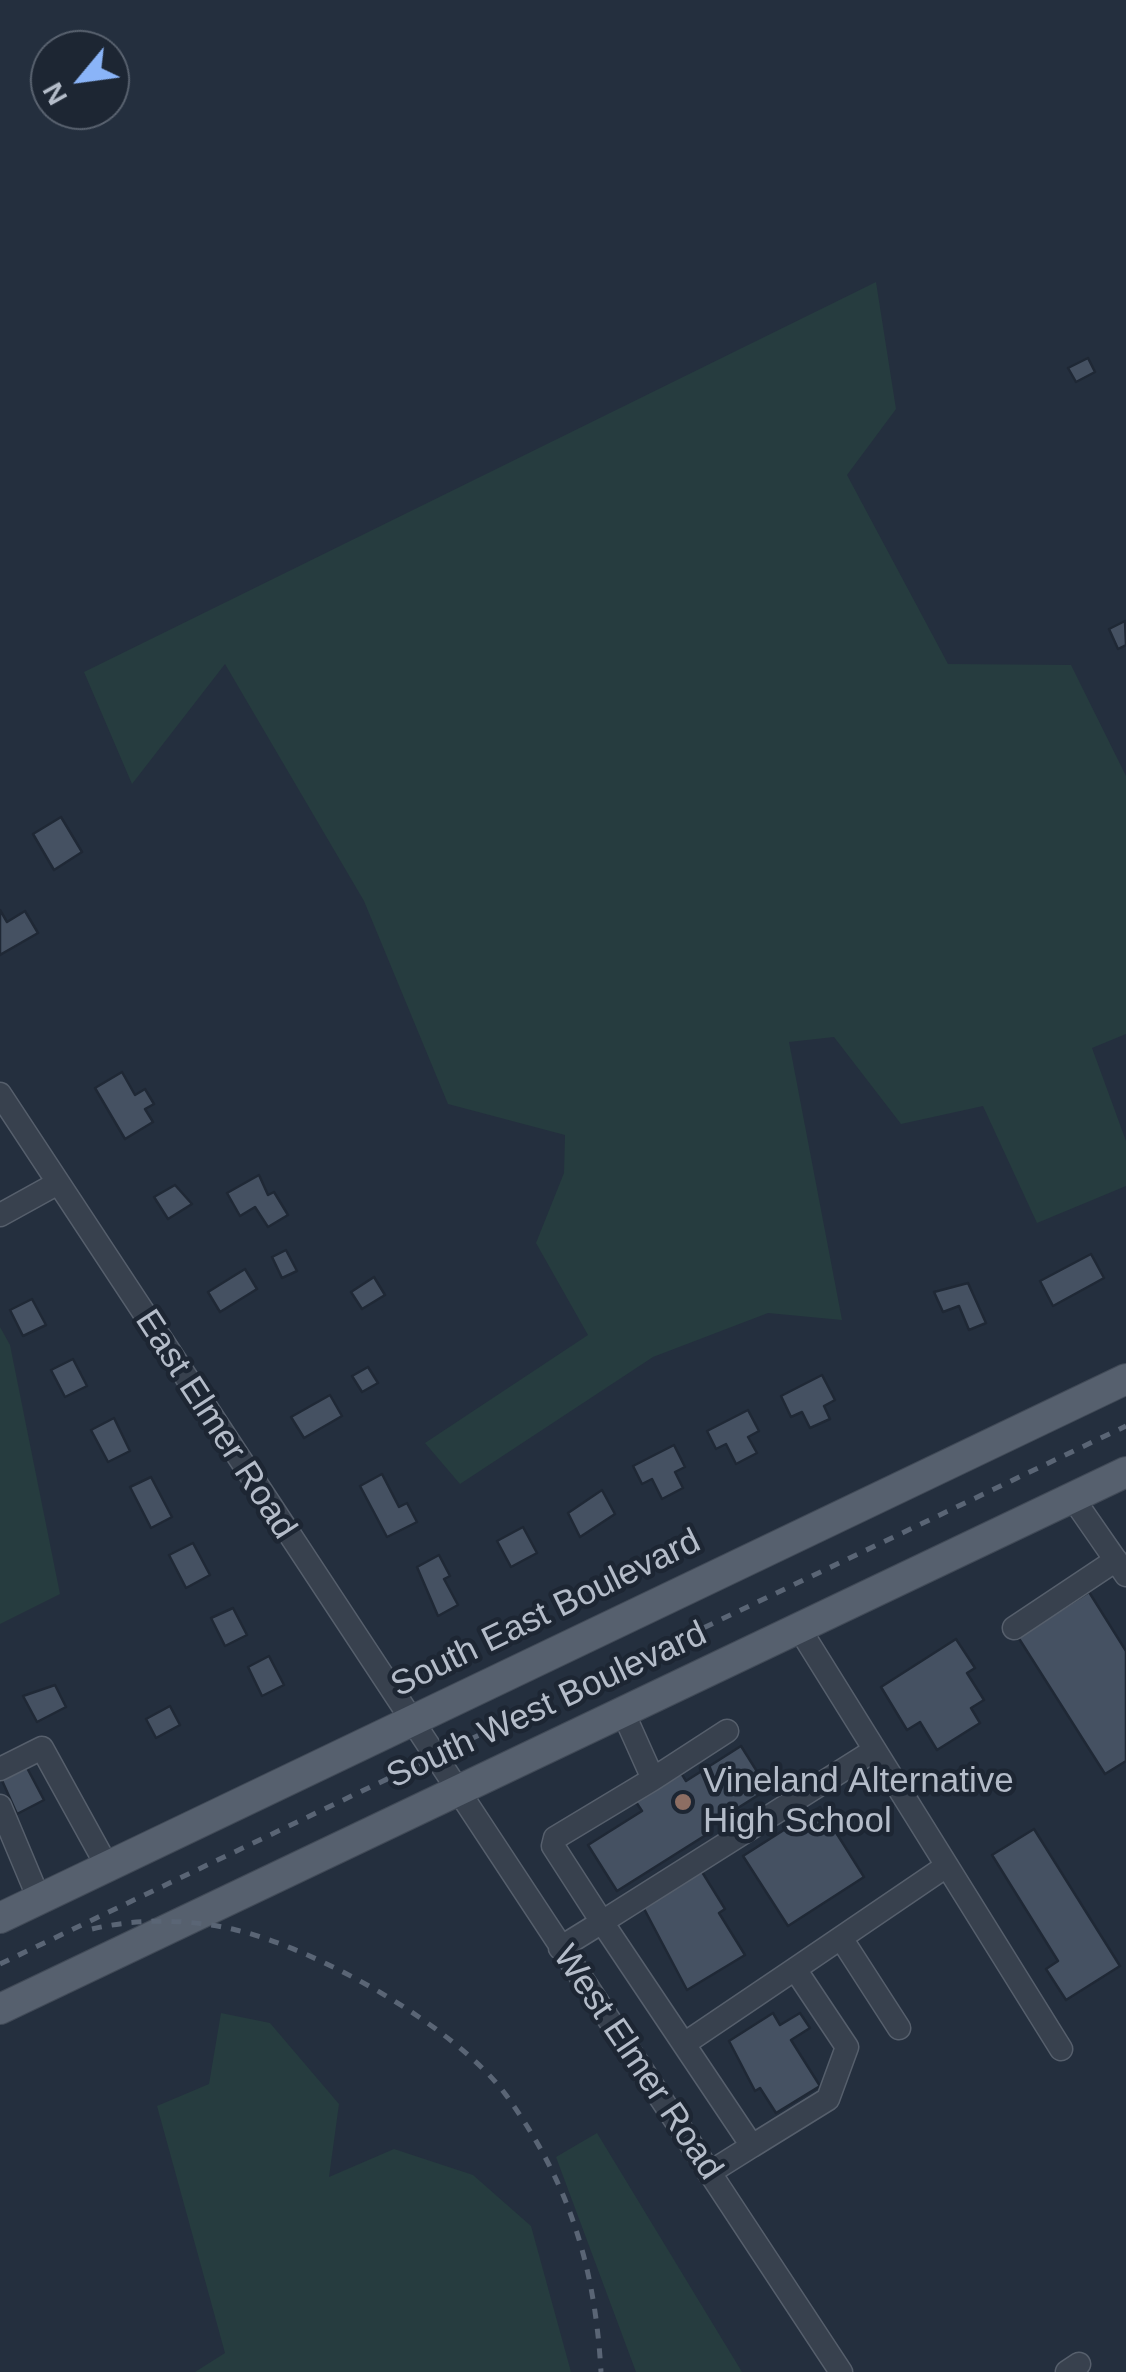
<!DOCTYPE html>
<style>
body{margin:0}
#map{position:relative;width:1126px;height:2372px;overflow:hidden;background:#242f3e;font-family:Arial,sans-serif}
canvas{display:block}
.north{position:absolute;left:30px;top:30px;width:100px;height:100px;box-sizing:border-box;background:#1d2633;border:2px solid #59626f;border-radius:50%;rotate:241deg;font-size:28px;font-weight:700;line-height:40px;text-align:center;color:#b4bcc9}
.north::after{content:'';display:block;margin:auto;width:35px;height:45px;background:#8ab4f8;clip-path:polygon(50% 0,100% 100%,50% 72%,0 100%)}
</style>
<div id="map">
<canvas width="1126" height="2372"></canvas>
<div class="north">N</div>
</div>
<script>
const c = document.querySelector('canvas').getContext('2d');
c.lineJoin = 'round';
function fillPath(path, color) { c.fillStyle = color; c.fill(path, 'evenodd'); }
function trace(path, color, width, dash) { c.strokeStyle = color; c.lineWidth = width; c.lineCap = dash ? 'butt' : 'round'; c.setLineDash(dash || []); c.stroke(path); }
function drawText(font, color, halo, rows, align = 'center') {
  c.font = font + ' Arial,sans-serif'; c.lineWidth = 9; c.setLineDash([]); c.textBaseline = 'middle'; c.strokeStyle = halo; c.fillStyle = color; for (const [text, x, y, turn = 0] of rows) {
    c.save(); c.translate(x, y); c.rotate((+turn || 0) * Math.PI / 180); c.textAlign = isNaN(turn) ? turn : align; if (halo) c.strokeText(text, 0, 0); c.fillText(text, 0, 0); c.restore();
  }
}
fillPath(new Path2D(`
 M876 282 896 409 847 475 948 664 1071 665 1126 776V1034L1092 1048 1126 1141V1186L1037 1223 983 1106 901 1124 834 1037 789 1042 842 1320 768 1313 653 1357 460 1484 425 1443 588 1335 536 1243 564 1173 565 1135 448 1104 364 901 225 664 132 784 84 672Z
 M0 1327 10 1345 60 1594 0 1624Z
 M221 2013 270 2023 339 2104 329 2177 394 2149 473 2175 531 2226 571 2372H195L225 2353 157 2106 209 2084Z
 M597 2133 742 2372H636L556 2157Z`), '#263c3f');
const building = new Path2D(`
 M1088 358 1095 372 1076 382 1068 368Z
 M1125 621 1126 645 1118 649 1109 629Z
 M61 817 82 852 54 870 33 834Z
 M0 910 7 922 25 911 38 933 0 955Z
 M122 1072 135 1095 145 1089 154 1104 145 1109 153 1122 125 1139 95 1088Z
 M259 1175 268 1195 274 1192 288 1215 268 1227 255 1207 240 1216 227 1193Z
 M175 1185 192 1204 168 1219 154 1197Z
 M286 1250 297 1271 282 1278 272 1257Z
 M1091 1254 1104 1278 1053 1306 1040 1281Z
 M245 1269 257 1289 220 1312 208 1292Z
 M374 1277 385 1295 362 1309 351 1292Z
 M968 1283 986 1323 969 1330 959 1306 943 1312 934 1292Z
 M32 1299 46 1325 23 1336 10 1310Z
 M73 1359 87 1386 65 1397 51 1370Z
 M368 1367 378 1383 362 1392 352 1376Z
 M822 1375 835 1400 824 1406 830 1419 810 1428 802 1412 791 1417 781 1396Z
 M330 1395 342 1416 304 1438 291 1417Z
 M748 1410 759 1431 748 1437 757 1453 736 1464 726 1444 716 1449 707 1431Z
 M114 1418 130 1451 108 1462 91 1430Z
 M674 1445 685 1467 675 1472 683 1488 662 1499 652 1479 642 1484 633 1466Z
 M382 1474 399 1507 407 1503 417 1522 387 1537 360 1486Z
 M151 1477 172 1517 151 1528 130 1487Z
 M602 1490 615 1514 580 1537 568 1513Z
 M523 1527 537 1553 511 1567 497 1541Z
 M193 1543 210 1575 186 1588 169 1555Z
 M439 1555 450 1576 444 1579 458 1605 438 1616 417 1567Z
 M1089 1592 1126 1651V1761L1105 1774 1018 1637Z
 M233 1608 247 1635 225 1646 211 1618Z
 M956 1639 975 1668 967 1673 984 1700 971 1708 980 1723 937 1750 920 1722 907 1730 881 1687Z
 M269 1656 284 1685 262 1696 248 1667Z
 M55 1685 66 1707 37 1722 23 1696Z
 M170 1706 180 1725 156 1738 146 1719Z
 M741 1746 768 1789 706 1828 709 1833 617 1891 588 1845 642 1811 632 1796 678 1768 686 1781Z
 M25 1764 44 1800 17 1814 0 1776Z
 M820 1807 864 1877 788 1926 743 1856Z
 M1034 1829 1120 1966 1066 2000 1046 1969 1058 1961 992 1855Z
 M699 1867 725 1909 719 1913 745 1955 687 1990 641 1903Z
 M773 2013 780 2025 800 2013 810 2028 791 2040 820 2086 776 2113 760 2088 755 2091 729 2041Z`);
fillPath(building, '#455162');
trace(building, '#1f2835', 2.5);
const minor = new Path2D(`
 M0 1094 841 2372
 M0 1215 58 1183
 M1072 1497 1126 1575
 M799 1628 1061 2049
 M1014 1628 1116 1560
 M623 1712 653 1779 555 1838 553 1846 602 1922 873 1751
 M0 1769 42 1748 107 1866
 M653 1779 727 1731
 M0 1806 39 1899
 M841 1938 899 2028
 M560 1948 602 1922 752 2146 709 2173
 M795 1969 945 1867
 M684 2044 795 1969 847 2047 828 2099 752 2146
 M1067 2372 1079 2364`);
const major = new Path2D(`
 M0 1918 1126 1379
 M0 2009 1126 1472`);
trace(minor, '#565f6c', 25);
trace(major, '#414a57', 32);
trace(minor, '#38414e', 22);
trace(major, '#56606e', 30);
trace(new Path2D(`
 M92 1929C138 1918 191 1919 236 1930 318 1949 456 2027 506 2095 569 2182 595 2266 601 2372
 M0 1964 1126 1426`), '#5a6575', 5, [10, 10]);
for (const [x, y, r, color] of [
 [683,1802,10,"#8d6e63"]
]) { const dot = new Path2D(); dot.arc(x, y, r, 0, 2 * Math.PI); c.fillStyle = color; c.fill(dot); trace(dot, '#1d2633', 4); }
drawText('35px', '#b4bcc9', '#1d2633', [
 ["East Elmer Road",215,1425,57],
 ["South East Boulevard",546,1614,-26],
 ["South West Boulevard",547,1706,-25],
 ["West Elmer Road",637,2063,56]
]);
drawText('35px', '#b4bcc9', '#1d2633', [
 ["Vineland Alternative",703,1782],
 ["High School",703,1822]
], 'left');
</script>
